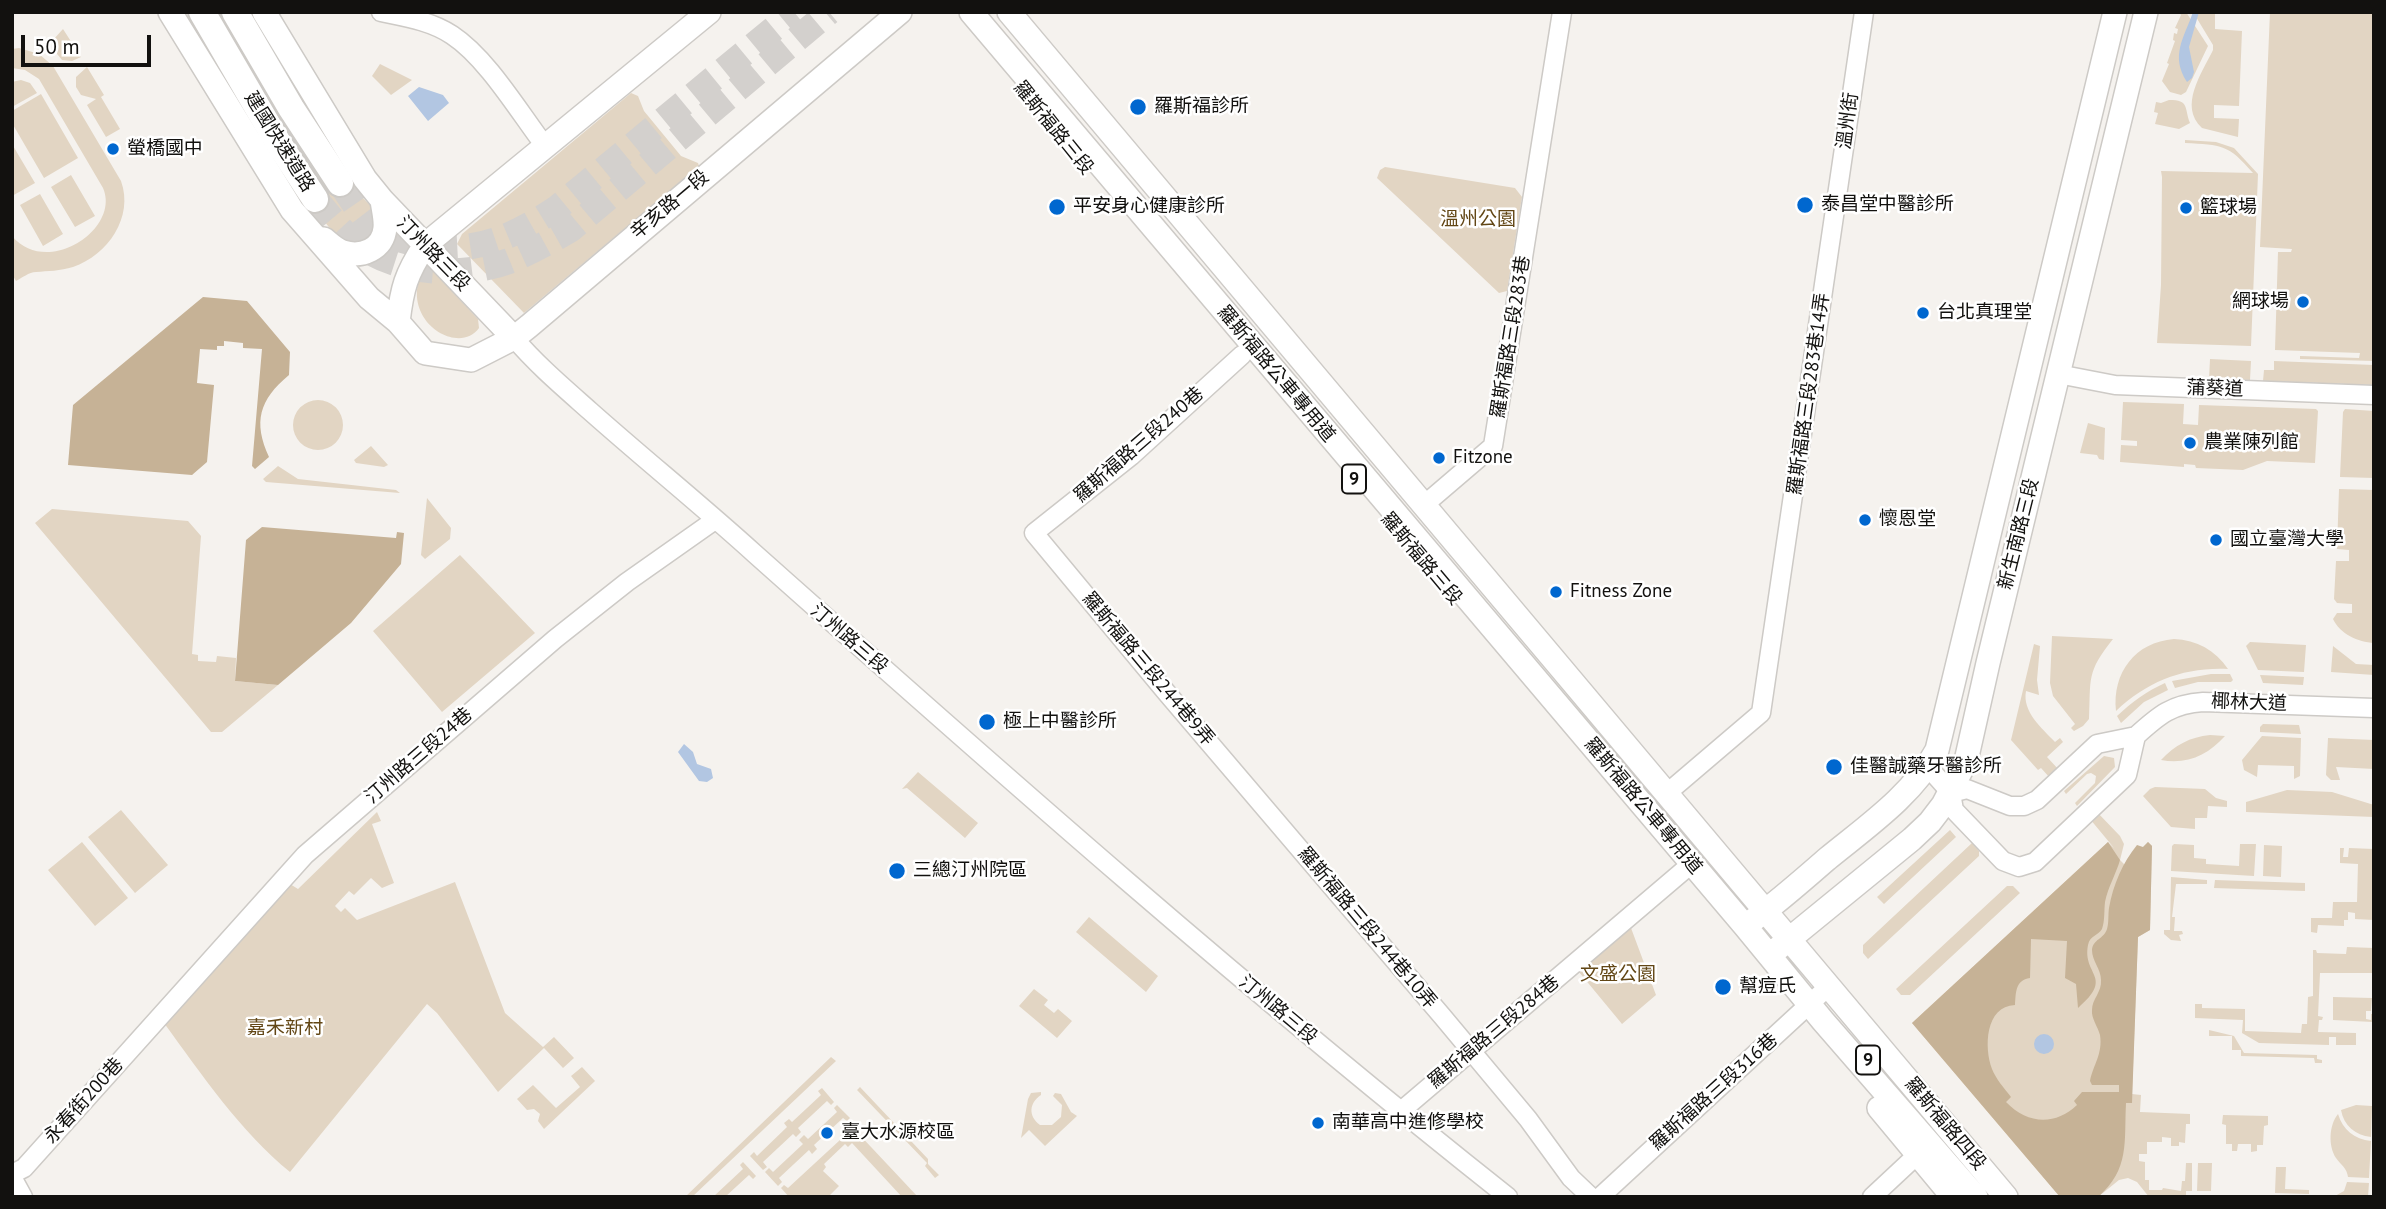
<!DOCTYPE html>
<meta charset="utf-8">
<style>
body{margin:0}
#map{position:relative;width:2386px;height:1209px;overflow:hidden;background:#f5f2ee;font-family:"PT Sans",sans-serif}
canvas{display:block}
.frame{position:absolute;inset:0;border:14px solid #12110f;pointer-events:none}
.scale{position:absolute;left:21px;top:35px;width:130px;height:32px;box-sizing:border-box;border:4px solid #12110f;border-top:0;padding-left:9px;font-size:21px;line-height:24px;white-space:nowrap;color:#12110f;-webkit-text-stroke:5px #fff;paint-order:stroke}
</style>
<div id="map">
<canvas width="2386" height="1209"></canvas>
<div class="frame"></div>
<div class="scale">50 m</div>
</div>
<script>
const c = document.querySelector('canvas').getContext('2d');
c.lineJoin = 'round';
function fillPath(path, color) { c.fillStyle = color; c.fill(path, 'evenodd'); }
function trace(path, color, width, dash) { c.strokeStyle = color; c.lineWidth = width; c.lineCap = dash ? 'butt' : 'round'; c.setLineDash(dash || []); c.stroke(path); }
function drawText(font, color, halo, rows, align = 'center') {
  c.font = font + ' "PT Sans","Noto Sans TC",sans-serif'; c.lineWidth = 5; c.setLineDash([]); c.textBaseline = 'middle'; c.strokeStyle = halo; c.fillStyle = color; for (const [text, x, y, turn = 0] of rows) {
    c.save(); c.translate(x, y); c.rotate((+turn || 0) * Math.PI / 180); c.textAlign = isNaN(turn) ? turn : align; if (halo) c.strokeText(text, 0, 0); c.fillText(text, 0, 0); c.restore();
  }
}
fillPath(new Path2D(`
 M2179 12H2186L2208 46 2186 92 2181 95 2170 92 2162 81 2169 64 2167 63 2175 41 2173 40 2174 33 2177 34 2178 29 2175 28 2181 15Z
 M2193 12H2215V29L2242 31 2239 106 2214 105V118L2239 119 2238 137 2202 128C2178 106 2202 73 2213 50V45Z
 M2270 12H2374V361L2300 359V356L2359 358 2360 353 2275 350 2278 252H2291L2292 249 2260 247Z
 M63 29 81 57 72 61 62 60 53 49V40Z
 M19 48 39 54 53 66 121 181C134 217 108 255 73 267 60 271 48 271 36 272 29 272 22 278 16 281L12 274V236C47 278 121 229 103 188L39 79 25 70 12 68V49Z
 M380 64 412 80 391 95 372 76Z
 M87 67 104 95 101 97 120 129 106 137 87 105 96 99 81 95 76 87V77Z
 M21 80 30 83 37 93 12 107V82Z
 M631 93 638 96 644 111 681 156 698 163 699 166 524 313 457 244 462 234Z
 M41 94 78 158 44 178 12 123V111Z
 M2169 100C2190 100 2184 108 2190 123L2179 129 2155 124 2158 113 2154 112 2156 102 2161 103Z
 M2185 140 2216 142 2234 148 2258 174 2251 346 2157 343 2161 285 2162 177 2161 171 2253 173C2228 144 2222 145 2185 143Z
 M12 144 35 183 12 196Z
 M1385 167 1515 188 1522 197 1507 291 1499 293 1377 178 1380 170Z
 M71 175 95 216 75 227 51 187Z
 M348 176 350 185 372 207 378 225 364 245 339 240 317 212 303 207Z
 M40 194 63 234 43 246 20 205Z
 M428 270 433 271 478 319 479 328C459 356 401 322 421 274Z
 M2210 359 2251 361 2250 380 2209 379Z
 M2274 361 2374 365V385L2263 381 2264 370H2274Z
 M293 425a25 25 0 1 1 50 0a25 25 0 1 1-50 0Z
 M2123 402 2184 404 2183 424 2198 425 2199 405 2316 409 2318 411 2315 463 2267 461 2243 470 2196 468 2195 465 2184 464V467L2120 462 2121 445 2137 446V441L2121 440Z
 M2345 409 2374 411V478L2340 477 2343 412Z
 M2088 423 2105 428 2104 460 2099 459 2097 455 2080 453Z
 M371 446 388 465 384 467 356 463 354 460Z
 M278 466 298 479 396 490 400 493 266 482 263 479Z
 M2339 489 2374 490V643C2358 642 2340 634 2333 619L2337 613H2352V604L2337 603 2334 599 2336 561H2349V550L2337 549Z
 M427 498 451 528 450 539 425 559 421 555Z
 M52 509 188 521 201 536 192 654 198 655V661L216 662 217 656 236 658 235 681 278 685 222 732H211L35 523Z
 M460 555 535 633 442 712 373 631Z
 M2052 636 2113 639C2086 673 2091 678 2089 719L2083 726 2074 731 2071 728 2075 724 2053 696 2050 683Z
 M2174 639C2197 640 2215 650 2228 669 2184 667 2148 681 2116 711 2112 673 2135 642 2174 639Z
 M2250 642 2306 645 2304 672 2258 670 2246 646Z
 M2034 644 2040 646 2037 680 2039 695 2026 691C2022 712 2042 728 2055 742L2060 738 2063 742 2047 757 2059 770 2050 778 2041 768 2038 770 2011 740Z
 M2333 646 2356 664 2374 665V675L2331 672Z
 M2211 674H2230L2233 680 2231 682H2198L2175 688 2172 681Z
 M2260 675 2304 677 2303 685 2263 683Z
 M2165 683 2168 690 2144 702 2121 723 2117 716C2132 702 2147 691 2165 683Z
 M2263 724 2299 725 2301 734 2260 732V727Z
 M2210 735 2225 736C2208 755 2187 765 2161 760 2175 745 2190 737 2210 735Z
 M2262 736 2301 738 2300 776 2294 779V766L2258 765 2257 777 2244 770 2242 760Z
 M2328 738 2374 740V769L2336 767 2340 780H2331L2326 775Z
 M2104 756 2114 758 2115 767 2077 806 2075 803 2095 783 2096 776 2091 773 2087 774 2066 794 2064 791Z
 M918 772 978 823 965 838 907 788 902 789Z
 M2155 787 2205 789 2216 798 2227 801V807L2208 806 2207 818H2195V829L2171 827 2143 796 2150 789Z
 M2287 790 2332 792 2374 805V817L2246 812V802Z
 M121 810 168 865 135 893 88 837Z
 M377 812 381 821 372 824 394 883 382 888 371 878 354 895 349 891 335 906 341 912 345 908 357 920 455 882 505 1013 543 1047 554 1037 574 1058 563 1068 544 1048 498 1092 437 1013 427 1004 290 1172C240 1131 202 1075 164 1023L290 884 298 889Z
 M2097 812 2120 836 2124 844 2120 860 2125 865 2148 842 2152 846 2150 930 2138 937 2132 1094 2141 1095 2140 1112 2190 1114V1124H2186L2185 1143 2179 1142V1146H2171V1138L2162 1137V1142H2147V1154H2139V1161L2145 1162V1180H2149V1190H2162L2163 1188 2181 1191 2182 1181H2185L2186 1163H2192V1191H2186V1195L2229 1197H2149L2137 1182 2128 1178 2119 1180 2098 1197H2060L1912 1023 2108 842 2114 848 2090 819Z
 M1950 830 1956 837 1884 904 1877 897Z
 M82 842 128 898 95 926 48 870Z
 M1972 843 1979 851V856L1868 959 1863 953V945Z
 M2174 844 2194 845V858L2206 859V864L2239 866 2240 844H2256L2254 876 2171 871 2172 846Z
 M2264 845 2282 846 2281 877 2263 876Z
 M2340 848H2344L2343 857H2348L2349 848 2374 849V920L2355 919V913L2348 912V920H2344V926L2318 925 2317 933 2311 932V918H2332L2333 902H2357L2358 864 2340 863Z
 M2171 877 2207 880V884H2176L2172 917H2175L2174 931H2182L2183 934 2179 935 2181 941 2171 940 2164 934V930H2170Z
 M2215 880 2305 883V891L2214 888Z
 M2007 886H2013L2020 893 1910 995H1901L1896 989Z
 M1089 917 1158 976 1146 992 1076 932Z
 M1631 928 1656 995 1622 1024 1579 972Z
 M2347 947 2374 948V973H2320L2318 1016 2323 1017 2322 1020H2319L2318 1032 2356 1033V1045H2336V1037H2329V1045L2259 1043 2242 1033 2243 1020 2195 1018V1004H2202V1008L2245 1009V1031L2301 1033 2302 1024H2307L2308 997 2313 996V950H2316L2317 953 2346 954Z
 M1034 989 1048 1000 1044 1005 1054 1013 1058 1009 1072 1021 1057 1038 1019 1006Z
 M2333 997 2372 998 2371 1011H2366V1019L2371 1020V1014H2374L2373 1022 2333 1020Z
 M2209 1030 2234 1036 2244 1053 2317 1055V1059L2322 1060V1063H2315L2314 1058 2241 1056V1050H2232V1036H2209Z
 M831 1057 836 1061 692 1197H685Z
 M582 1067 595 1081 544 1129 538 1121 540 1114 534 1109 527 1110 517 1099 533 1085 556 1108 580 1087 571 1076Z
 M860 1087 928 1159V1164L939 1175 935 1178 925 1166 927 1163 857 1090Z
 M822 1088 834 1102 831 1105 827 1101 798 1128 801 1132 796 1137 793 1134 763 1162 767 1167 763 1170 750 1156 754 1152 757 1156 787 1127 784 1123 789 1119 792 1122 821 1095 818 1091Z
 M1041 1092V1095C1029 1103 1028 1116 1040 1125H1052L1061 1117 1062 1105 1053 1096 1055 1093 1061 1094 1071 1112 1077 1116 1045 1146 1029 1130 1021 1138 1028 1099 1031 1093Z
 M837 1105 850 1118 847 1121 843 1118 814 1145 817 1149 812 1154 809 1150 779 1178 782 1182 778 1186 765 1172 769 1168 773 1172 803 1144 799 1140 804 1135 808 1139 837 1112 834 1108Z
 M2356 1105 2372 1106 2371 1137C2355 1135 2344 1126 2341 1110Z
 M2338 1114C2343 1130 2354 1139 2371 1141L2369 1178 2348 1177C2347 1168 2341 1165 2336 1158 2328 1146 2329 1125 2338 1114Z
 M2223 1115 2268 1116V1125L2264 1126 2263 1145H2257V1151L2251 1152V1144H2238L2237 1151H2232V1144H2226V1125L2222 1124Z
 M853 1121 859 1127 856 1131 918 1197H902L852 1143 848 1147 845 1144 824 1164 826 1167 823 1171 839 1186 828 1197H789L781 1188 784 1185 788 1188 853 1128 850 1124Z
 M743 1162 756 1176 753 1179 749 1175 725 1197H713L743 1169 740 1165Z
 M2198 1163H2212L2211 1191H2197Z
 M2276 1167H2286L2285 1189 2309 1190V1194L2275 1193Z
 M2347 1182 2369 1183 2368 1197H2333L2344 1191Z`), '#e2d5c3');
fillPath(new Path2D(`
 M203 297 247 301 290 352 289 375C259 400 253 422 269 457L255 469 252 466 262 349 243 348V343L224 341V346H217V350L200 349 197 383 214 385 207 462 192 475 68 465 73 405Z
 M262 527 396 538 397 532 404 533 401 564 351 623 278 685 235 681 246 540Z
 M2108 842 2120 860C2116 874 2108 887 2105 902 2104 910 2105 921 2102 929 2098 936 2090 935 2088 945 2082 976 2115 976 2078 1008L2076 984 2065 978 2067 941 2031 939 2030 978C2015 980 2016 993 2015 1005 1985 1006 1984 1048 1992 1069 1996 1079 2004 1088 2011 1097L2006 1102C2027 1124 2055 1126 2077 1105L2074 1101 2082 1092H2119V1085H2092L2090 1081C2093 1065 2103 1054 2100 1035 2098 1027 2091 1018 2092 1010 2092 999 2102 992 2101 980 2101 969 2092 961 2092 950 2093 939 2104 939 2107 929 2109 923 2108 914 2109 908 2113 885 2123 862 2137 845L2143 847 2148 842 2152 846 2150 930 2138 937 2132 1103H2126C2124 1142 2130 1169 2098 1197H2060L1912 1023Z`), '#c6b296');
fillPath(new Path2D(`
 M2193 12H2199L2189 47 2194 72 2192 78 2187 82C2170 56 2184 38 2193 12Z
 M419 87 443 95 449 103 428 121 408 96Z
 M684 744 693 752 697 764 711 769 713 778 707 782 699 781 678 752Z
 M2034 1044a10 10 0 1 1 20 0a10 10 0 1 1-20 0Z`), '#b2c6e2');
trace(new Path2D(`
 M340 183C349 195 364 221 376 229 388 236 403 241 417 244 472 256 512 238 557 208L794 12
 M315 199C327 212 338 228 351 239 391 274 461 279 509 261 531 252 551 241 571 229L829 12`), '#d3d0cd', 26, [26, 13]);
const minor = new Path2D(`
 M381 12C405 17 431 21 452 35 487 58 519 112 545 146
 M514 338C537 365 563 387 590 411 644 459 701 505 755 554 1001 773 1249 992 1508 1197
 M1242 355 1131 456 1034 533 1166 692 1442 1016 1528 1119 1571 1178 1591 1197
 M2058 374 2115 385 2374 395
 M1424 505 1493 446 1562 12
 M2136 736C2159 715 2172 704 2203 702L2374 708
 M1928 767 1951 793 1954 810 2003 861 2019 867 2035 862 2127 775 2136 736
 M1951 793 1967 789 2010 806H2024L2037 800 2097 744 2136 736
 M1666 794 1761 713 1864 12
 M1401 1111 1683 871
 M12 1174 24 1168 305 855 555 639 627 582 715 520
 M12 1177 23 1197
 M1600 1197 1828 987
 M1872 1197 1917 1155`);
const major = new Path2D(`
 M170 12 292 210 369 298 398 322 425 353 471 360 514 338 529 326 900 12
 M264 12 365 179 382 200 514 338
 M971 12 1745 926 1823 1021 1976 1197
 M1009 12 2006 1197
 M324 239C329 243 336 250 343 252 362 258 383 249 385 228 386 219 383 209 382 200
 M398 322C402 288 406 274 425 245L709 12
 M1752 921C1778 902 1803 880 1827 859 1866 827 1913 795 1937 750L2115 12
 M1776 950 1912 839 1930 822 1943 805 1966 761 1988 663 2146 12
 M1879 1108 1953 1197`);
const highway = new Path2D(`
 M202 12 277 141 315 199
 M235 12 291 108 340 183`);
trace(minor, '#cdcac6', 21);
trace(major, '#cdcac6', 26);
trace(highway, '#cdcac6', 30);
trace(minor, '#fff', 18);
trace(major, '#fff', 23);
trace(highway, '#fff', 26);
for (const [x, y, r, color] of [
 [1138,107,9,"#0067cf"],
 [113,149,7,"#0067cf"],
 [1805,205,9,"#0067cf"],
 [1057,207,9,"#0067cf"],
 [2186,208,7,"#0067cf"],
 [2303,302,7,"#0067cf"],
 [1923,313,7,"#0067cf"],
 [2190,443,7,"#0067cf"],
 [1439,458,7,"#0067cf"],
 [1865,520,7,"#0067cf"],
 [2216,540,7,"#0067cf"],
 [1556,592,7,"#0067cf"],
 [987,722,9,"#0067cf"],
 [1834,767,9,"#0067cf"],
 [897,871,9,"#0067cf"],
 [1723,987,9,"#0067cf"],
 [1318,1123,7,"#0067cf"],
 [827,1133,7,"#0067cf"]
]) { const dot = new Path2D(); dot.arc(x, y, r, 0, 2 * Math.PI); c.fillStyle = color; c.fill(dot); trace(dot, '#fff', 2.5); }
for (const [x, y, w] of [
 [1354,479,24],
 [1868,1060,24]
]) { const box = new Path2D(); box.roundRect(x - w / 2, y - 14.5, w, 29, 5); c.fillStyle = '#fff'; c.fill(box); trace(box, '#12110f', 2); }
drawText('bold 18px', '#12110f', null, [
 ["9",1354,479],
 ["9",1868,1060]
]);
drawText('19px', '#12110f', '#fff', [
 ["羅斯福診所",1154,107],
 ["螢橋國中",127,149],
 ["泰昌堂中醫診所",1821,205],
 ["平安身心健康診所",1073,207],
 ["籃球場",2200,208],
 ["網球場",2289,302,"right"],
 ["台北真理堂",1937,313],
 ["農業陳列館",2204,443],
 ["Fitzone",1453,458],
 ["懷恩堂",1879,520],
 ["國立臺灣大學",2230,540],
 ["Fitness Zone",1570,592],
 ["極上中醫診所",1003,722],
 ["佳醫誠藥牙醫診所",1850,767],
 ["三總汀州院區",913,871],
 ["幫痘氏",1739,987],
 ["南華高中進修學校",1332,1123],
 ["臺大水源校區",841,1133]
], 'left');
drawText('19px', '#12110f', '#fff', [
 ["溫州街",1848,121,-82],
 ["羅斯福路三段",1053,128,51],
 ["建國快速道路",279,142,58],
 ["辛亥路一段",670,205,-40],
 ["汀州路三段",433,254,46],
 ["羅斯福路三段283巷",1511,337,-81],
 ["羅斯福路公車專用道",1276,374,50],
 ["蒲葵道",2215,389,2],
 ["羅斯福路三段283巷14弄",1809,394,-82],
 ["羅斯福路三段240巷",1139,445,-41],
 ["新生南路三段",2019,534,-76],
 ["羅斯福路三段",1421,559,50],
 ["汀州路三段",849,639,41],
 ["羅斯福路三段244巷9弄",1148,669,50],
 ["椰林大道",2249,703,2],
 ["汀州路三段24巷",419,756,-41],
 ["羅斯福路公車專用道",1643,806,50],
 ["羅斯福路三段244巷10弄",1367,928,50],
 ["汀州路三段",1278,1010,40],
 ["羅斯福路三段284巷",1494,1032,-40],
 ["羅斯福路三段316巷",1714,1092,-42],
 ["永春街200巷",84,1101,-48],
 ["羅斯福路四段",1945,1124,50]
]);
drawText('19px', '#624615', '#fff', [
 ["溫州公園",1478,220],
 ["文盛公園",1618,975],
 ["嘉禾新村",285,1029]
]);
</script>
